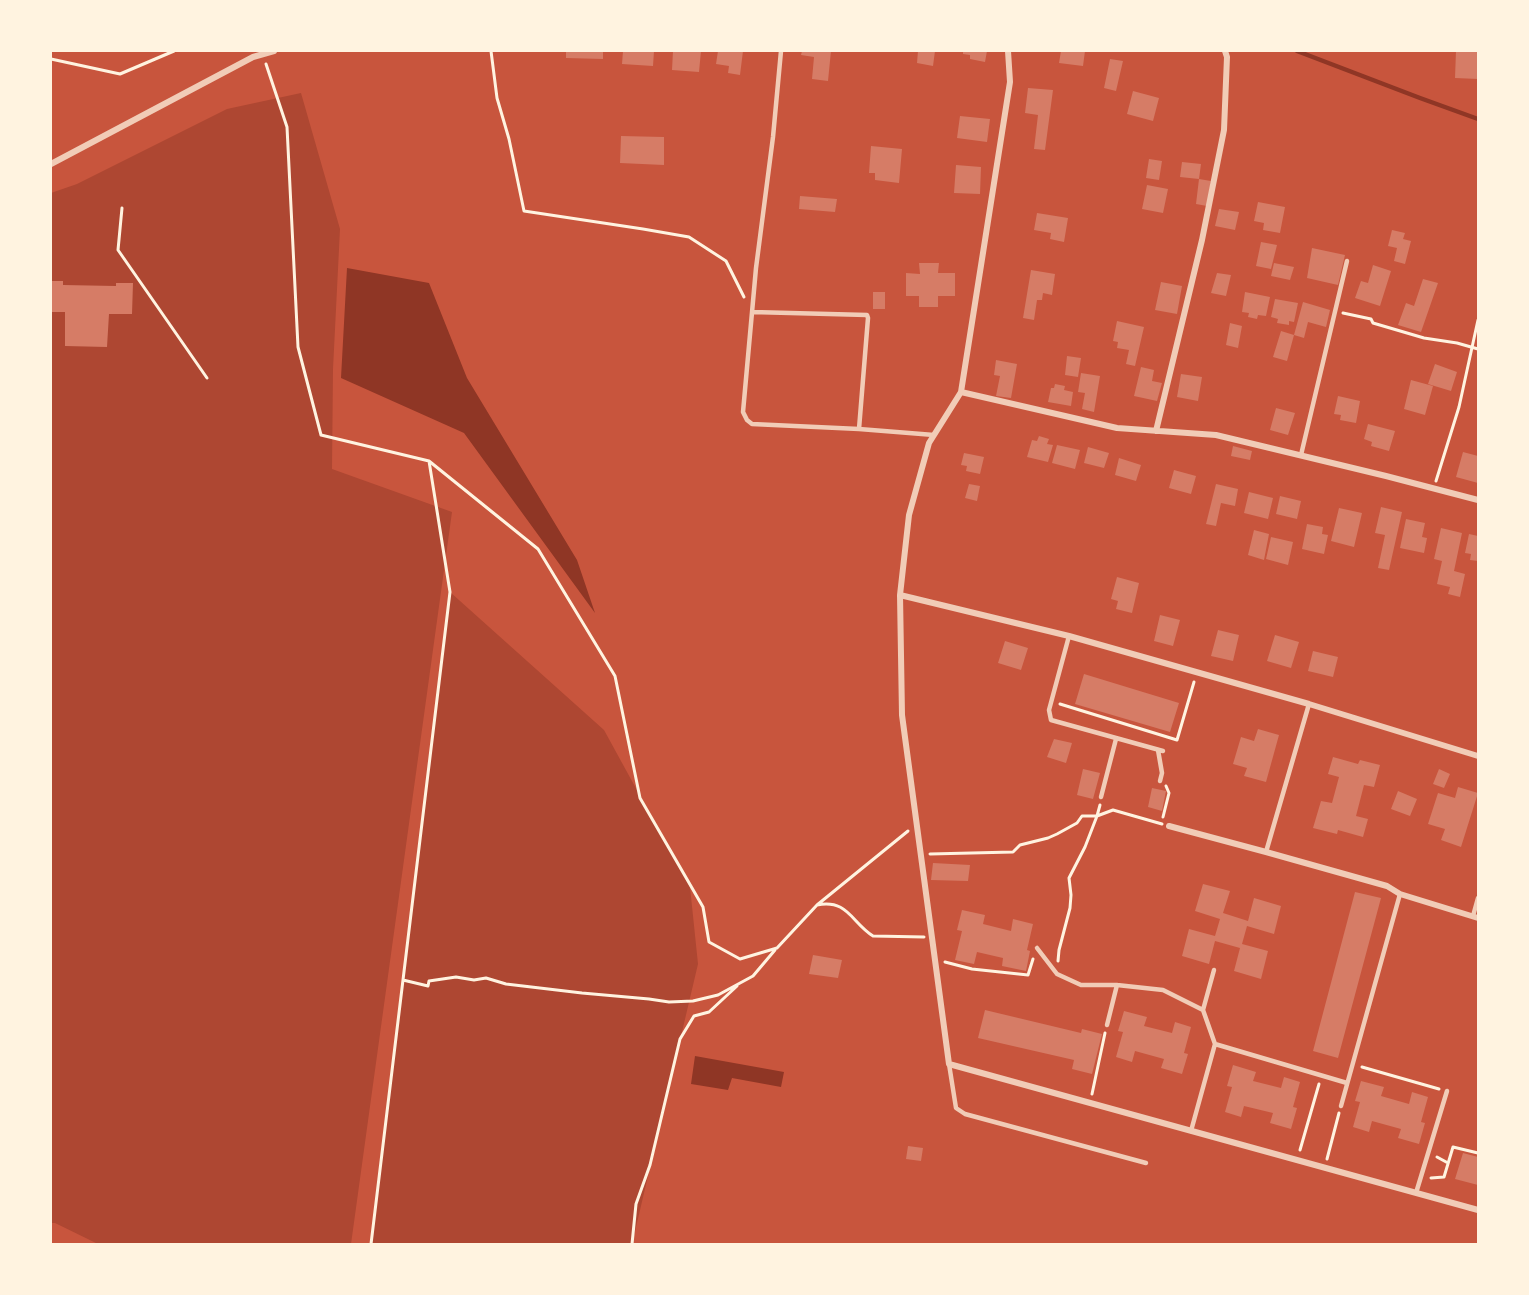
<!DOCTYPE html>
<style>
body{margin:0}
#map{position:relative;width:1529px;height:1295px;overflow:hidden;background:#c8553d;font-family:Montserrat,sans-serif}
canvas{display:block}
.frame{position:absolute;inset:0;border:52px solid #fff3e0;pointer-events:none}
</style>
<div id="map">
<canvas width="1529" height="1295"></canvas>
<div class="frame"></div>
</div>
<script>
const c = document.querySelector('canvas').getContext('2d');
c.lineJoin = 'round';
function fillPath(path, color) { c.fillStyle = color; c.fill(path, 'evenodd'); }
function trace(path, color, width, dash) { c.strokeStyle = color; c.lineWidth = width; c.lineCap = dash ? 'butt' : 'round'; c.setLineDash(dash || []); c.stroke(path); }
fillPath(new Path2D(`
 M301 93 340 229 333 369 332 469 452 512 351 1244H98L55 1223H51V193L77 184 227 109Z
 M450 592 604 730 690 887 698 964 632 1244H371Z`), '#ae4732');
fillPath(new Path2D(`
 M347 268 429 283 467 378 577 560 595 613 464 433 341 378Z
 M695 1056 784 1072 781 1087 732 1078 728 1090 691 1084Z`), '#8f3625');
trace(new Path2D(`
 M1297 51 1420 98 1478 119`), '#8f3625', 4.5);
fillPath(new Path2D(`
 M566 51H603V59L566 58Z
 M623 51H654L653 66 622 64Z
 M673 51H701L699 72 672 70Z
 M718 51H743L740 75 728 73 729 66 716 64Z
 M802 51H831L828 81 812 79 814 57 801 55Z
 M918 51H935L933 66 917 63Z
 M963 51H987L985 62 970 59V55L963 54Z
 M1061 51H1085L1083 66 1059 63Z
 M1456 51H1478V79L1455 78Z
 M1110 59 1123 61 1116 91 1104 88Z
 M1028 88 1053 90 1045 150 1034 149 1038 115 1025 113Z
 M1133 91 1159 98 1153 121 1127 114Z
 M960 116 990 119 987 142 957 138Z
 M621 136 664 137V165L620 163Z
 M871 146 902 149 899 183 875 180V173H869Z
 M1149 159 1162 161 1159 180 1146 178Z
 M1182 162 1201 164 1199 179 1180 177Z
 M956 165 981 167 980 194 954 193Z
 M1199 179 1211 181 1207 206 1196 204Z
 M1147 185 1168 189 1163 213 1142 209Z
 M800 196 837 199 835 212 799 209Z
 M1258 202 1285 207 1280 233 1263 230 1264 223 1254 221Z
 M1219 209 1239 212 1235 230 1215 226Z
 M1037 213 1068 218 1064 242 1050 239 1051 233 1034 230Z
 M1392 230 1405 233 1403 239 1411 241 1405 264 1394 261 1397 248 1388 246Z
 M1261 242 1277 245 1271 269 1256 266Z
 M1312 248 1345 255 1338 285 1307 278Z
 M919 263H939L938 273H955V296H938V307H919V296H906V273L920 274Z
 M1274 263 1294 267 1290 280 1271 276Z
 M1373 265 1391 271 1380 306 1355 298 1361 281 1368 283Z
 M1031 270 1055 274 1052 295 1043 293 1042 300H1037L1034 320 1023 318Z
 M1217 273 1231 275 1226 296 1211 293Z
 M1423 279 1438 283 1421 332 1398 325 1406 303 1414 306Z
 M51 281H63V285L116 286V283H133L132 314H109L107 347 65 346V312H51Z
 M1161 282 1182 286 1177 314 1155 310Z
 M873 292H885V309H873Z
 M1245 292 1270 297 1266 316 1258 315 1257 319 1248 317 1249 313 1242 312Z
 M1275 299 1298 303 1294 322 1289 321V325L1277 323 1278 319 1271 317Z
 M1303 302 1330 310 1326 327 1308 322 1304 338 1294 335 1287 361 1273 357 1281 331 1294 335Z
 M1117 321 1144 327 1135 366 1126 364 1129 350 1117 348 1118 342 1113 341Z
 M1230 323 1242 326 1238 348 1226 345Z
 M1067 356 1081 358 1078 377 1065 375Z
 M996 360 1017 364 1011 398 996 396 1000 376 994 375Z
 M1435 364 1457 372 1451 391 1428 384Z
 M1141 367 1154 370 1152 381 1162 383 1157 401 1134 396Z
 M1081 373 1100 376 1094 412 1082 409 1085 393 1078 392Z
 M1181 374 1202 377 1198 401 1177 397Z
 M1411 380 1433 386 1425 415 1404 409Z
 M1055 384 1065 386 1064 390 1073 392 1071 406 1048 402 1051 388H1054Z
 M1338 396 1360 401 1356 423 1340 420 1341 415 1334 414Z
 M1276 408 1295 413 1288 435 1270 430Z
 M1368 424 1395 431 1389 451 1371 446 1372 442 1364 439Z
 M1039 436 1049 439 1047 444 1053 445 1048 462 1027 457 1032 440 1037 441Z
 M1057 445 1080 450 1075 469 1052 463Z
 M1233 446 1252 451 1250 460 1231 456Z
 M1088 447 1109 453 1104 468 1084 463Z
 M1463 452 1478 456V483L1456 477Z
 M964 453 984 457 980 474 966 471 967 466 961 465Z
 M1119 458 1141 465 1136 481 1115 475Z
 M1174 470 1196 476 1191 494 1169 488Z
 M969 484 980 486 977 501 965 498Z
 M1216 484 1238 489 1235 506 1221 503 1216 526 1206 524Z
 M1249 492 1273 498 1268 519 1244 513Z
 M1280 496 1301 501 1297 519 1276 514Z
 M1381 507 1402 512 1389 570 1378 568 1385 535 1375 533Z
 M1339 508 1362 513 1354 547 1331 541Z
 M1406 519 1425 523 1422 537 1427 538 1424 553 1400 548Z
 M1307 524 1323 527 1322 534 1328 535 1324 554 1302 549Z
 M1441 528 1462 533 1454 571 1465 574 1460 597 1448 594 1450 587 1437 584 1442 561 1434 559Z
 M1254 530 1269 534 1264 560 1248 555Z
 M1469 534 1478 536V561L1470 560 1471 554 1465 553Z
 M1271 537 1293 542 1288 565 1266 559Z
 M1117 577 1139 583 1132 613 1116 609 1118 601 1111 599Z
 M1160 615 1180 620 1173 646 1154 641Z
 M1218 630 1239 635 1233 661 1211 656Z
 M1275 635 1299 642 1291 668 1267 661Z
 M1005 641 1028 648 1021 670 998 663Z
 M1313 651 1338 657 1333 677 1308 671Z
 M1084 674 1179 703 1170 732 1075 704Z
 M1258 729 1279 735 1266 782 1244 776 1247 768 1233 764 1241 737 1254 741Z
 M1054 739 1072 743 1066 763 1047 757Z
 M1333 757 1358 764 1360 760 1380 765 1374 787 1364 785 1356 816 1368 819 1363 837 1338 830 1337 834 1313 828 1321 801 1332 803 1339 777 1328 774Z
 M1083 769 1100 773 1093 799 1077 795Z
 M1439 769 1450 774 1444 788 1433 784Z
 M1458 787 1478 793 1461 847 1441 840 1445 829 1428 824 1438 793 1455 798Z
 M1152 788 1166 791 1162 811 1148 807Z
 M1398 791 1417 799 1410 816 1391 809Z
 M933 863 970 865 968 881 931 880Z
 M1203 884 1230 891 1223 913 1248 921 1254 898 1281 906 1274 934 1247 926 1242 944 1268 951 1261 979 1234 971 1240 948 1215 941 1209 964 1182 956 1189 929 1215 936 1220 919 1195 911Z
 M1355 892 1381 898 1338 1058 1313 1051Z
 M962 910 985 915 983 924 1011 931 1013 919 1033 924 1027 950 1030 951 1026 971 1002 966 1003 958 977 952 974 964 955 960 962 931 957 930Z
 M813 955 842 960 838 978 809 974Z
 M985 1010 1081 1033 1082 1029 1102 1034 1092 1074 1072 1069 1074 1060 978 1038Z
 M1124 1011 1147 1017 1144 1026 1172 1033 1175 1022 1191 1027 1184 1053 1188 1054 1182 1074 1161 1068 1164 1059 1135 1051 1132 1062 1116 1057 1123 1032 1118 1031Z
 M1233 1065 1256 1072 1253 1081 1281 1088 1284 1077 1300 1082 1293 1107 1297 1108 1291 1129 1270 1123 1273 1113 1244 1106 1241 1117 1225 1112 1232 1087 1227 1086Z
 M1361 1081 1384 1087 1381 1096 1409 1104 1412 1092 1428 1097 1421 1122 1425 1123 1419 1144 1398 1138 1401 1129 1372 1121 1369 1132 1353 1127 1360 1102 1355 1101Z
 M908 1146 923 1148 921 1161 906 1159Z
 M1463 1153 1478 1157V1185L1455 1179Z`), '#d67c66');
trace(new Path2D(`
 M491 51 497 98 509 139 524 211 643 229 689 237 726 261 744 297
 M51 59 120 74 174 51
 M266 64 287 127 298 347 321 435 429 461 538 549 615 676 640 798 703 907 709 942 740 959 777 948 817 905 908 831
 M122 208 118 250 207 378
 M1343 313 1371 319 1373 323 1424 338 1457 343 1478 349
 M1436 481 1459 407 1478 320
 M1060 704 1177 740 1194 682
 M1163 817 1169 793 1166 786
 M930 854 1013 852 1020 845 1048 838 1057 834 1077 823 1082 816H1097L1113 810 1162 824
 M817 905C848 899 851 922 873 936L924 937
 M1058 961 1059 950 1070 908 1071 895 1069 878 1085 847 1097 816 1100 805
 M945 962 972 969 1028 975 1033 959
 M403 980 428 986 429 981 456 977 474 980 486 978 506 984 582 993 649 999 669 1002 693 1001 718 995 753 976 775 950
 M1362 1067 1439 1089
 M1092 1094 1105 1033
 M1300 1150 1319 1084
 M1437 1157 1448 1163
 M1327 1159 1339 1113
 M1431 1178 1444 1177 1453 1147 1478 1153
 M371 1244 450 592 429 461
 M632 1244 636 1204 650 1165 680 1039 694 1016 709 1012 737 986`), '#fff3e0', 3);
trace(new Path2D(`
 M781 51 773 137 756 268 743 412 747 420 752 424 859 429 934 435
 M752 312 867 315 868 318 859 429
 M1301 455 1347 261
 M1069 636 1049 710 1051 720 1163 751
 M1158 750 1162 773 1160 781
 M1101 797 1116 739
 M1266 852 1309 704
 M1473 916 1478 898
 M1037 948 1057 974 1081 985H1117L1163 990 1203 1010 1215 1044
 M1203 1010 1214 970
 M1107 1025 1117 985
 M949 1064 956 1108 965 1114 1146 1163
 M1341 1106 1400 894
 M1191 1131 1215 1044 1347 1083
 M1416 1193 1447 1091`), '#f1ccb7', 4.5);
trace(new Path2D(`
 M1008 51 1010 82 961 392 929 443 909 515 900 595 902 715 949 1064 1478 1210
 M51 164 253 57 274 51
 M961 392 1117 428 1216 435 1386 476 1478 500
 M1156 431 1202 240 1224 130 1227 57 1225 51
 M900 595 1069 636 1309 704 1478 756
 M1169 826 1266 852 1387 886 1400 894 1478 918`), '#f1ccb7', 6);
</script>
